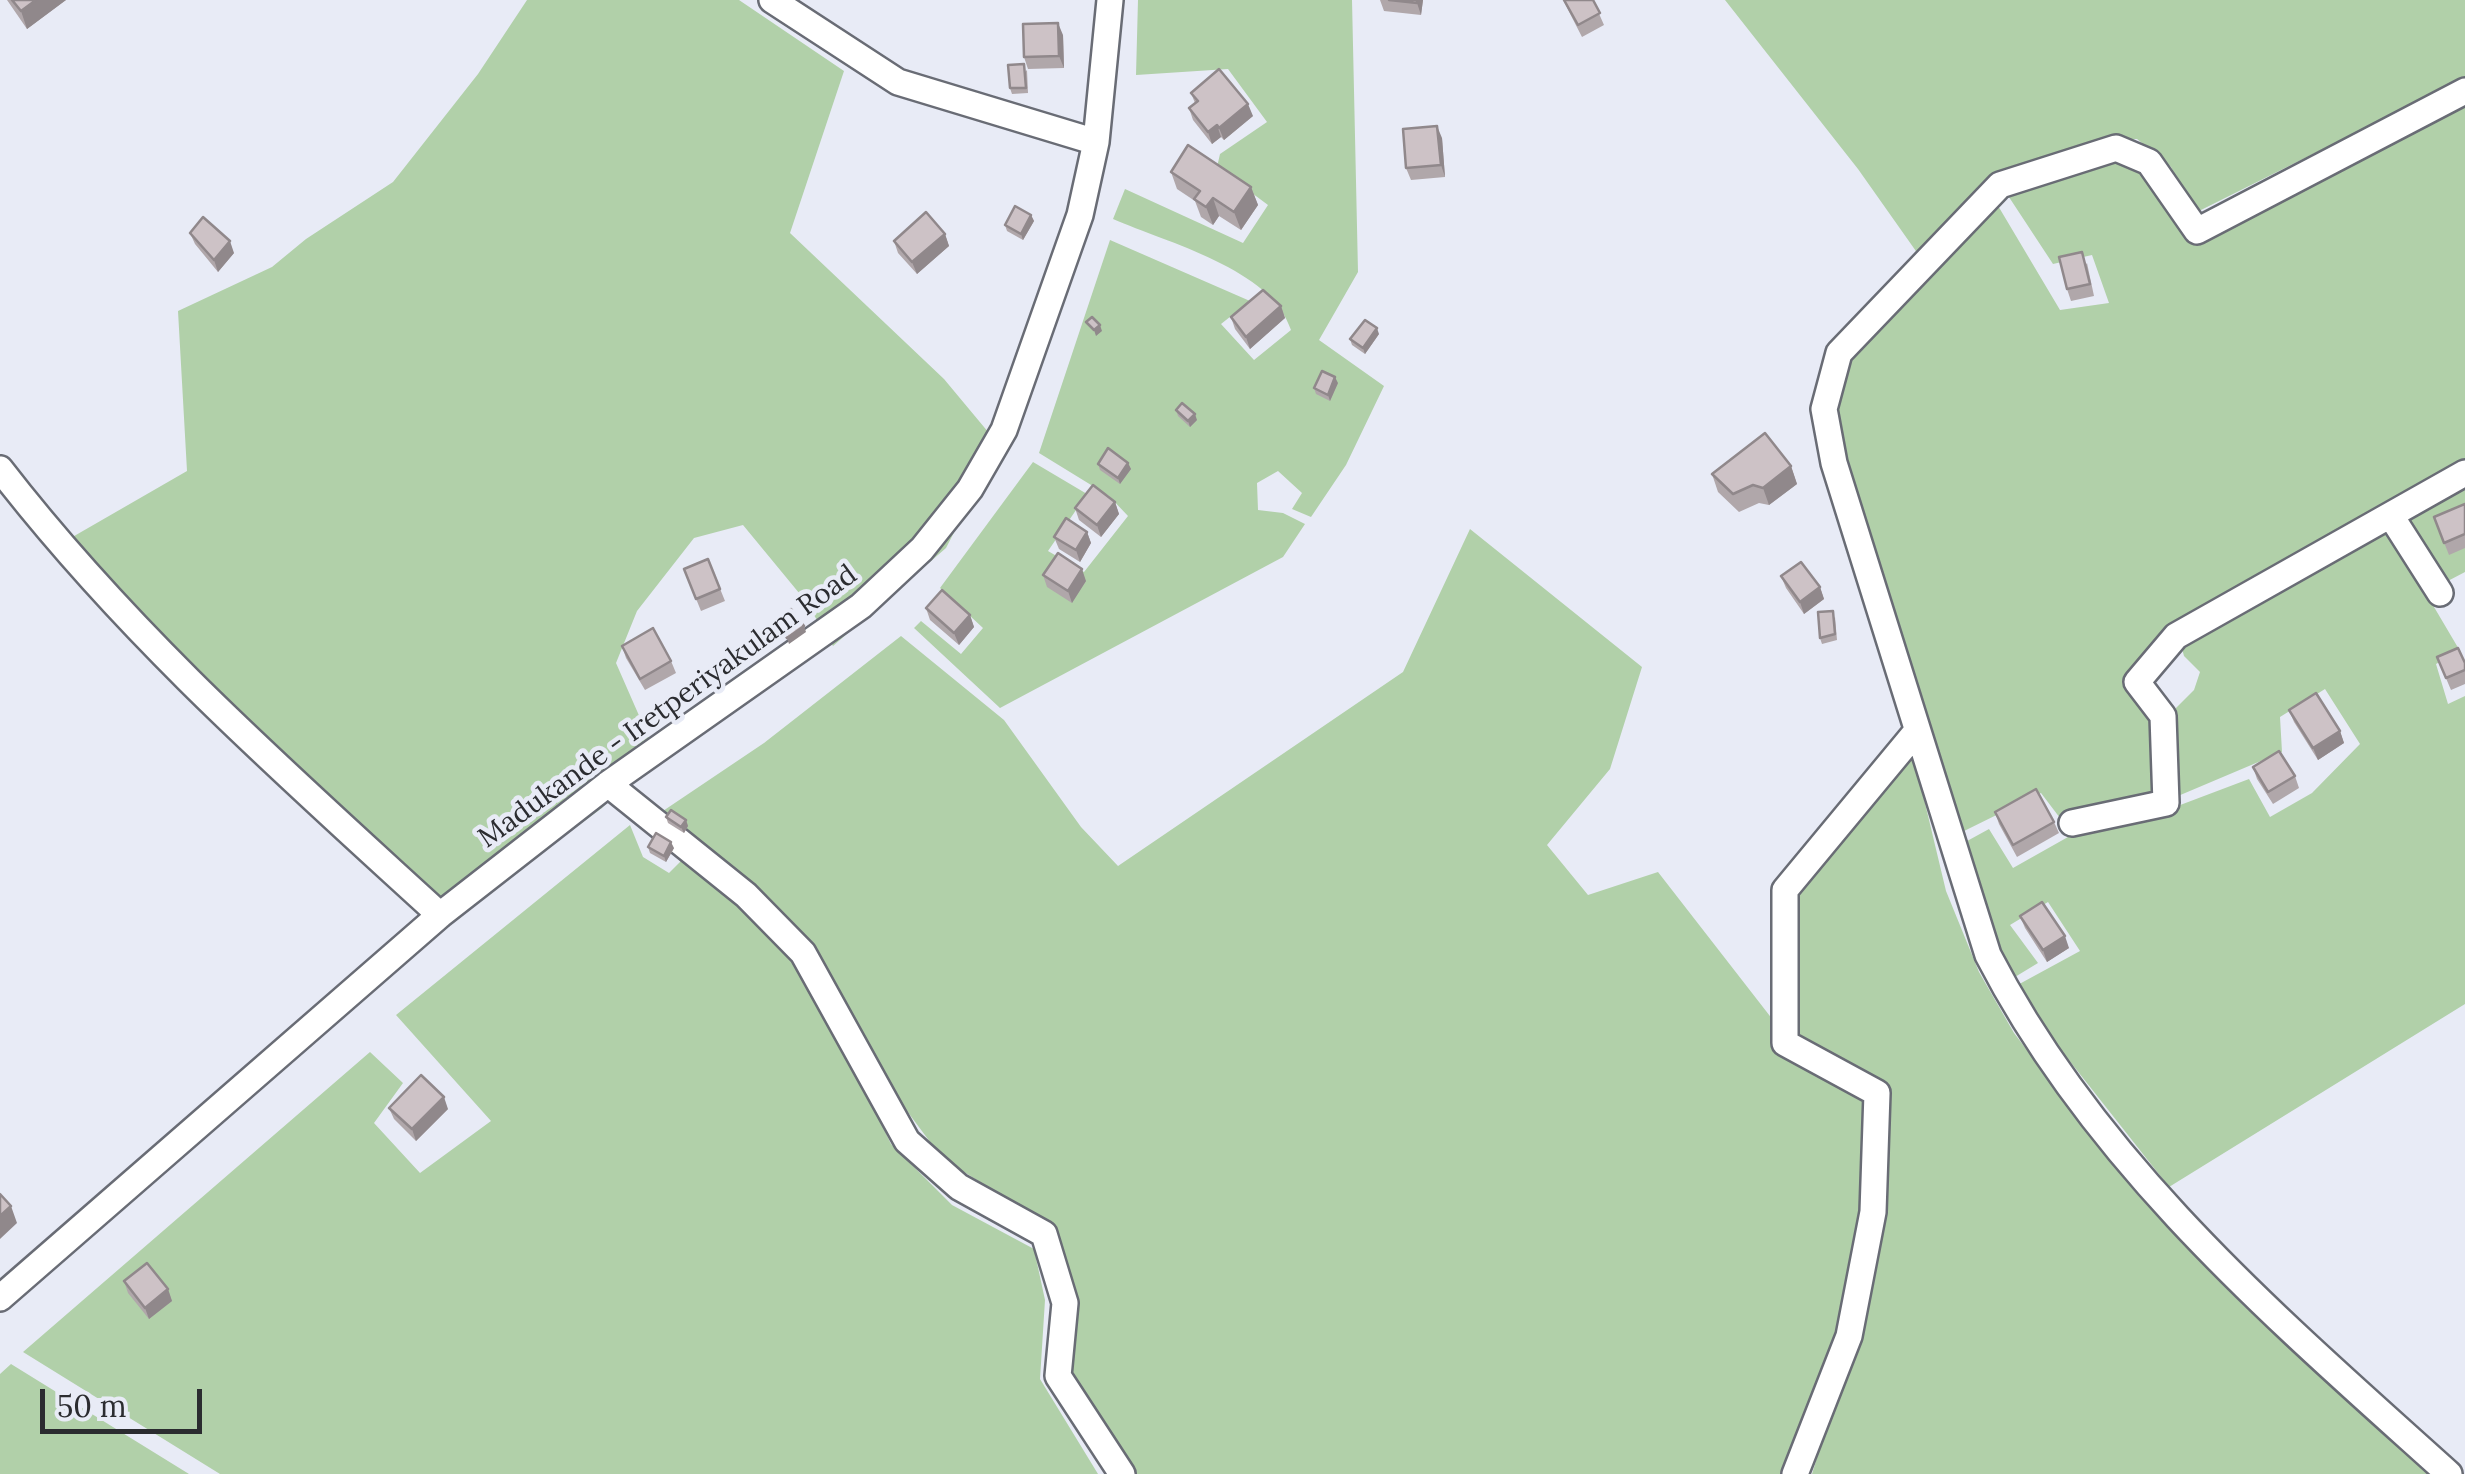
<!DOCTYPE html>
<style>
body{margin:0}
#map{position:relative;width:2465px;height:1474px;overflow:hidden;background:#e8ebf6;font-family:Lora,serif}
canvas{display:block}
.scale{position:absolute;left:40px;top:1389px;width:162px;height:45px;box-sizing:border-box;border:5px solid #2b2c30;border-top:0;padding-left:12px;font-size:30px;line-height:35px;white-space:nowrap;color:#2b2c30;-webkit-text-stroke:8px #e8ebf6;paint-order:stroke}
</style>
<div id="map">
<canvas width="2465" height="1474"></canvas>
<div class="scale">50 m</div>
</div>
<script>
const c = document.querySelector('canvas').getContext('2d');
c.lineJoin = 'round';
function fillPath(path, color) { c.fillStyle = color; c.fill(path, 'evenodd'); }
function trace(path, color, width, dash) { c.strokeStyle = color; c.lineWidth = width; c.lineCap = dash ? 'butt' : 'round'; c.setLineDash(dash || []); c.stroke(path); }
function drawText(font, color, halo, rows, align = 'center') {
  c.font = font + ' Lora,serif'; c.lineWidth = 9; c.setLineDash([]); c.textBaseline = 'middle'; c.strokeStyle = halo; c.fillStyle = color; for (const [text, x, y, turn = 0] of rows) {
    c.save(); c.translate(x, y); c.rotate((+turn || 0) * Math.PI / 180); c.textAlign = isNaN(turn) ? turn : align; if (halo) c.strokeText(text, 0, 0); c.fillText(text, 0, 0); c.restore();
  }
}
fillPath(new Path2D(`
 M527 0H739L844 71 790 233 944 379 999 445 946 548 833 646 804 599 743 525 694 538 637 611 616 663 655 752 602 808 454 917 233 713 69 539 187 471 178 311 272 267 306 239 393 182 478 74Z
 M1138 0H1352L1358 272 1319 340 1384 386 1346 465 1311 517 1292 509 1302 493 1278 471 1257 483 1258 510 1283 513 1305 524 1283 557 1000 708 914 628 921 621 961 654 983 628 940 588 1033 462 1087 494 1048 551 1084 572 1128 516 1109 496 1039 453 1110 240 1250 301 1221 324 1254 360 1291 330C1272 269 1168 243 1113 219L1125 189 1243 243 1268 205 1217 167 1220 154 1267 122 1228 69 1136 75Z
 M1725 0H2465V78L2195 213 2171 167 2137 139C2042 140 1983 192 1918 254L1858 169Z
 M2465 99V461L2166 628 2129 687 2154 718 2158 795 2060 818 2041 793 1956 835 1844 463 1834 415 1850 355 1994 199 2060 310 2109 303 2092 255 2053 264 2005 191 2115 157 2145 171 2201 245Z
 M2465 486V572L2444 583 2403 521Z
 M1470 529 1642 667 1610 769 1547 845 1588 895 1658 872 1773 1020 1867 1097 1863 1214 1838 1328 1780 1474H1132L1066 1372 1048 1225 942 1158 904 1107 840 998 708 860 688 831 657 815 764 743 901 636 1004 720 1081 827 1118 866 1403 672Z
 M2388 529 2460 651 2436 664 2448 704 2465 696V1004L2169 1187 2012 988 2080 951 2048 902 2010 925 2038 963 2010 980 1958 846 1989 829 2013 868 2068 837 2167 810 2249 779 2270 817 2312 793 2360 744 2325 689 2280 717 2282 752 2178 796 2169 715 2194 690 2200 672 2184 656 2181 645Z
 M1913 753 1946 891 1979 972 2014 1033 2136 1193 2243 1305 2430 1474H1812L1832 1409 1860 1347 1885 1224 1887 1084 1796 1039V894Z
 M630 825 643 857 669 873 685 857 801 956 891 1144 952 1205 1034 1249 1045 1300 1040 1379 1098 1474H220L23 1352 370 1052 403 1083 374 1123 420 1173 491 1121 396 1015Z
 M11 1364 189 1474H0V1374Z`), '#b1d0a9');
const minor = new Path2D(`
 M772 0 898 82 1096 142
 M0 469C129 636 285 773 440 915
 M2391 516 2440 593
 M608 784 746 895 803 953 907 1141 959 1187 1044 1234 1065 1303 1058 1376 1122 1474
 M2072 823 2166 803 2163 716 2137 682 2176 636 2465 473
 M0 1298 440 915 608 784 861 606 922 549 970 489 1004 430 1080 215 1096 142 1110 0
 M1795 1474 1849 1336 1873 1212 1877 1093 1785 1043V890L1916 732
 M2449 1474C2277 1319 2096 1165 1988 955L1834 463 1824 409 1839 353 2000 185 2116 148 2149 162 2197 231 2465 91`);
trace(minor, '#696c75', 30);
trace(minor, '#fff', 25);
fillPath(new Path2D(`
 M7 0H66L27 29Z
 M1380 0H1423L1421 15 1384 11Z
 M1563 0H1593L1604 25 1582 37Z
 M1063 35 1064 68 1028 69 1024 57Z
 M1027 70 1028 93 1012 94 1010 88Z
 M1191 93 1253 116 1224 140 1221 137 1212 144 1193 120 1189 108 1195 103Z
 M1442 138 1445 177 1411 180 1406 168Z
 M1171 172 1251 187 1258 205 1241 230 1219 216 1213 225 1201 217 1195 201 1177 189Z
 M1031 215 1034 221 1023 240 1007 231 1005 225Z
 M190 233 234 253 218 272 195 244Z
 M945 234 949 246 917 274 898 253 894 241Z
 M2087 263 2094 296 2071 301 2067 289Z
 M1281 306 1285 318 1250 349 1235 329 1231 317Z
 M1379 334 1365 354 1352 345 1350 339Z
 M1338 383 1330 401 1316 394 1314 388Z
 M1176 410 1197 420 1190 427 1178 416Z
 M1128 463 1131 469 1120 484 1100 470 1098 464Z
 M1791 466 1797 484 1769 505 1759 503 1739 512 1718 492 1712 474Z
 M1115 502 1119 514 1101 537 1079 520 1075 508Z
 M2465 504V548L2449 555 2434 517Z
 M1087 532 1091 543 1080 562 1059 549 1054 537Z
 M708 559 725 601 701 611 684 569Z
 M1043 575 1086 581 1072 603 1047 587Z
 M1781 576 1820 587 1824 599 1804 614 1786 588Z
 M926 608 970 615 974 627 959 645 930 620Z
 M1835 617 1837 640 1822 644 1820 638Z
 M622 646 671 661 676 673 645 690 626 658Z
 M2437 657 2465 663V684L2451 690Z
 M2289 710 2340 731 2344 743 2318 760 2294 722Z
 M2253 767 2295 776 2299 788 2273 804 2257 779Z
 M1995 812 2054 822 2059 833 2017 857 1999 824Z
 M666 817 686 820 688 826 684 833 668 823Z
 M648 847 674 848 666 862 650 853Z
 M2020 916 2069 948 2047 962 2025 928Z
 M389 1108 448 1109 416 1141 394 1119Z
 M124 1281 168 1289 172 1301 149 1319 128 1293Z`), '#b0a7aa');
fillPath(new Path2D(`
 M36 0H66L27 29 21 11Z
 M1417 0H1423L1421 15 1417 3Z
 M1058 23 1063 35 1064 68 1059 56Z
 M1248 104 1253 116 1224 140 1219 128Z
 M1217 125 1221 137 1212 144 1208 132Z
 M1437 126 1442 138 1445 177 1441 165Z
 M1251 187 1258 205 1241 230 1234 212Z
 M1213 198 1219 216 1213 225 1206 207Z
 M1031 215 1034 221 1023 240 1021 234Z
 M945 234 949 246 917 274 912 262Z
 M230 241 234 253 218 272 214 260Z
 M1281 306 1285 318 1250 349 1246 337Z
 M1100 325 1102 331 1096 336 1094 330Z
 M1377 328 1379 334 1365 354 1363 348Z
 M1335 377 1338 383 1330 401 1328 395Z
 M1195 414 1197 420 1190 427 1188 421Z
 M1128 463 1131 469 1120 484 1118 478Z
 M1791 466 1797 484 1769 505 1763 488Z
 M1115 502 1119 514 1101 537 1097 525Z
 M1087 532 1091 543 1080 562 1076 550Z
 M1082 569 1086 581 1072 603 1068 591Z
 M1820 587 1824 599 1804 614 1800 602Z
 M970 615 974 627 959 645 954 633Z
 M804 626 806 632 789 644 787 638Z
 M2340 731 2344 743 2318 760 2313 748Z
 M686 820 688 826 684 833 681 827Z
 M671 842 674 848 666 862 664 856Z
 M2065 936 2069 948 2047 962 2043 950Z
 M444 1097 448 1109 416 1141 412 1129Z
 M11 1206 17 1223 0 1239V1216Z
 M168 1289 172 1301 149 1319 145 1308Z`), '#90888b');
const building = new Path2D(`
 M12 0H36L21 11Z
 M1389 0H1417V3Z
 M1564 0H1593L1600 13 1578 25Z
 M1058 23 1059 56 1024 57 1023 24Z
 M1024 64 1026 88H1010L1008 65Z
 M1219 69 1248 104 1219 128 1217 125 1208 132 1189 108 1198 101 1191 93Z
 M1437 126 1441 165 1406 168 1403 129Z
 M1188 145 1251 187 1234 212 1213 198 1206 207 1194 199 1200 191 1171 172Z
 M1015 206 1031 215 1021 234 1005 225Z
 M926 212 945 234 912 262 894 241Z
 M203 217 230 241 214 260 190 233Z
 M2082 252 2090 284 2067 289 2059 257Z
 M1263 290 1281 306 1246 337 1231 317Z
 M1092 317 1100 325 1094 330 1086 322Z
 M1365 320 1377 328 1363 348 1350 339Z
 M1322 371 1335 377 1328 395 1314 388Z
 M1182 403 1195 414 1188 421 1176 410Z
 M1765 433 1791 466 1763 488 1753 485 1733 494 1712 474Z
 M1108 448 1128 463 1118 478 1098 464Z
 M1093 485 1115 502 1097 525 1075 508Z
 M2465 504V534L2444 543 2434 517Z
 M1066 518 1087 532 1076 550 1054 537Z
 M1058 553 1082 569 1068 591 1043 575Z
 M708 559 720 589 696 599 684 569Z
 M1801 562 1820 587 1800 602 1781 576Z
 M942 590 970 615 954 633 926 608Z
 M791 609 804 626 787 638 774 621Z
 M1833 611 1835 634 1820 638 1818 612Z
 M653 628 671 661 640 679 622 646Z
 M2458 648 2465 663V670L2446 678 2437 657Z
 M2316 693 2340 731 2313 748 2289 710Z
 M2279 751 2295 776 2268 792 2253 767Z
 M2036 789 2054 822 2013 845 1995 812Z
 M671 810 686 820 681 827 666 817Z
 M656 833 671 842 664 856 648 847Z
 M2042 902 2065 936 2043 950 2020 916Z
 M421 1075 444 1097 412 1129 389 1108Z
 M0 1194 11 1206 0 1216Z
 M147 1263 168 1289 145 1308 124 1281Z`);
fillPath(building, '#cdc2c6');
trace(building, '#90888b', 2.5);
drawText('28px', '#2b2c30', '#e8ebf6', [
 ["Madukande - Iretperiyakulam Road",668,707,-36]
]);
</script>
